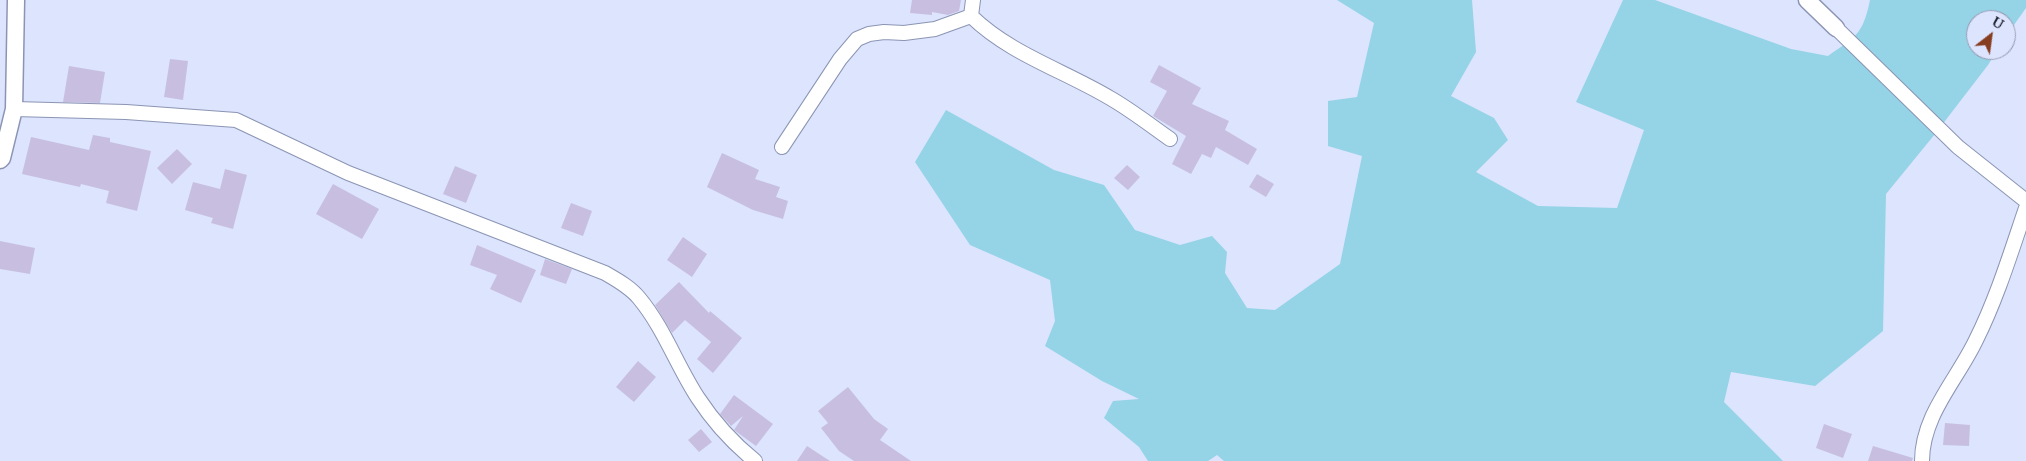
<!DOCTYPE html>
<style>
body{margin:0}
#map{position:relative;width:2026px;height:461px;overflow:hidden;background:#dce4fe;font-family:Merriweather,serif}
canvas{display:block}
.north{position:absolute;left:1966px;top:10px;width:50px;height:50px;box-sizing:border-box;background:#dce4fe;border:1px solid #9399ae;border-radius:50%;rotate:30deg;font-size:14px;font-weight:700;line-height:20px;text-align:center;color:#252935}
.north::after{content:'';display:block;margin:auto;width:18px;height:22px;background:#863d20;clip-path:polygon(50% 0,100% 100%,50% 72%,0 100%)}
</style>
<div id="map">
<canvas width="2026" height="461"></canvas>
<div class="north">U</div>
</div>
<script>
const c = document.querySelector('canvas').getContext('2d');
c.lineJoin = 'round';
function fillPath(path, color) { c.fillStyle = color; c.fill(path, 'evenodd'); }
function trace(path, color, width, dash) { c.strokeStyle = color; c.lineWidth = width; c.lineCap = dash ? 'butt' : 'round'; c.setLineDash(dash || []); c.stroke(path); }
fillPath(new Path2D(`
 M1337 0H1472L1476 52 1451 96 1494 118 1508 140 1476 172 1538 206 1617 208 1644 130 1576 102 1623 0H1655L1791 49 1828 56C1855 37 1863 35 1870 0H2026V8L2006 36V20H1976V50H1997L1988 65 1935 134 1886 194 1883 331 1815 386 1731 372 1724 402 1783 461H1224L1217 455 1208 461H1148L1139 447 1104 418 1113 401 1139 399 1102 381 1045 346 1055 321 1050 280 970 245 915 162 946 110 1054 170 1104 185 1135 230 1180 245 1212 236 1227 252 1225 273 1247 308 1275 310 1340 264 1362 156 1328 146V101L1357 97 1374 23Z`), '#95d3e6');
fillPath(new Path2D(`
 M912 0H961L959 11 948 15 932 12V15L910 13Z
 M170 59 188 61 183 100 164 97Z
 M1159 65 1201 88 1192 104 1229 121 1225 130 1257 149 1248 165 1216 147 1211 158 1202 154 1191 174 1172 164 1186 136 1153 116 1167 91 1150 82Z
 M69 66 105 72 100 103 63 102Z
 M93 135 110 138V142L151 151 137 211 106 203 109 191 81 184 80 187 22 174 31 137 89 150Z
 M177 149 192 164 172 184 157 168Z
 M722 153 759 170 755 179 780 187 776 197 788 201 783 219 753 210 707 187Z
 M1127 165 1140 177 1128 190 1114 178Z
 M455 166 477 175 466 203 443 194Z
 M225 169 247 175 233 229 211 223 213 218 185 210 193 182 220 189Z
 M1257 174 1274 184 1266 197 1249 187Z
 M333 184 379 209 362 239 316 214Z
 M571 203 592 211 583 236 561 228Z
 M683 237 707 254 692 277 667 260Z
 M0 241 35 248 30 274 0 269Z
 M477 245 536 270 521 303 490 289 497 275 470 265Z
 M545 259 572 269 566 284 540 275Z
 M679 282 709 313 710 311 742 338 713 373 697 359 711 342 685 320 672 333 655 305Z
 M638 361 656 377 634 402 616 387Z
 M848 387 874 419 888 429 880 440 911 461H854L839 451 821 428 828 423 818 411Z
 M734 395 773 424 756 446 734 430 743 416 731 426 720 414Z
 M1945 423 1970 425 1969 446 1943 445Z
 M1824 424 1852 434 1843 458 1816 448Z
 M701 429 712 442 699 452 688 440Z
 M807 446 830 461H797Z
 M1873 446 1913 458 1912 461H1868Z`), '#c8bfe0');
const minor = new Path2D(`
 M973 0 971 16C1010 54 1063 70 1110 98 1131 110 1150 125 1170 139
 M1836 28 1958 147 2026 201
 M14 109 126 112 236 120 348 173 605 273C617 280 630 287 639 298 664 328 677 366 698 398 713 421 733 443 755 461
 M782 147 840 59 857 39 869 34 884 32 904 33 935 29 971 16
 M1922 461C1922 415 1957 380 1976 340 1997 298 2011 252 2026 208`);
const tertiary = new Path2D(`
 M1807 0 1836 28
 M0 160 2 158 14 109 16 0`);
trace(minor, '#8b95b3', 16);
trace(tertiary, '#8b95b3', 19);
trace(minor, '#fff', 14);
trace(tertiary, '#fff', 16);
</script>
